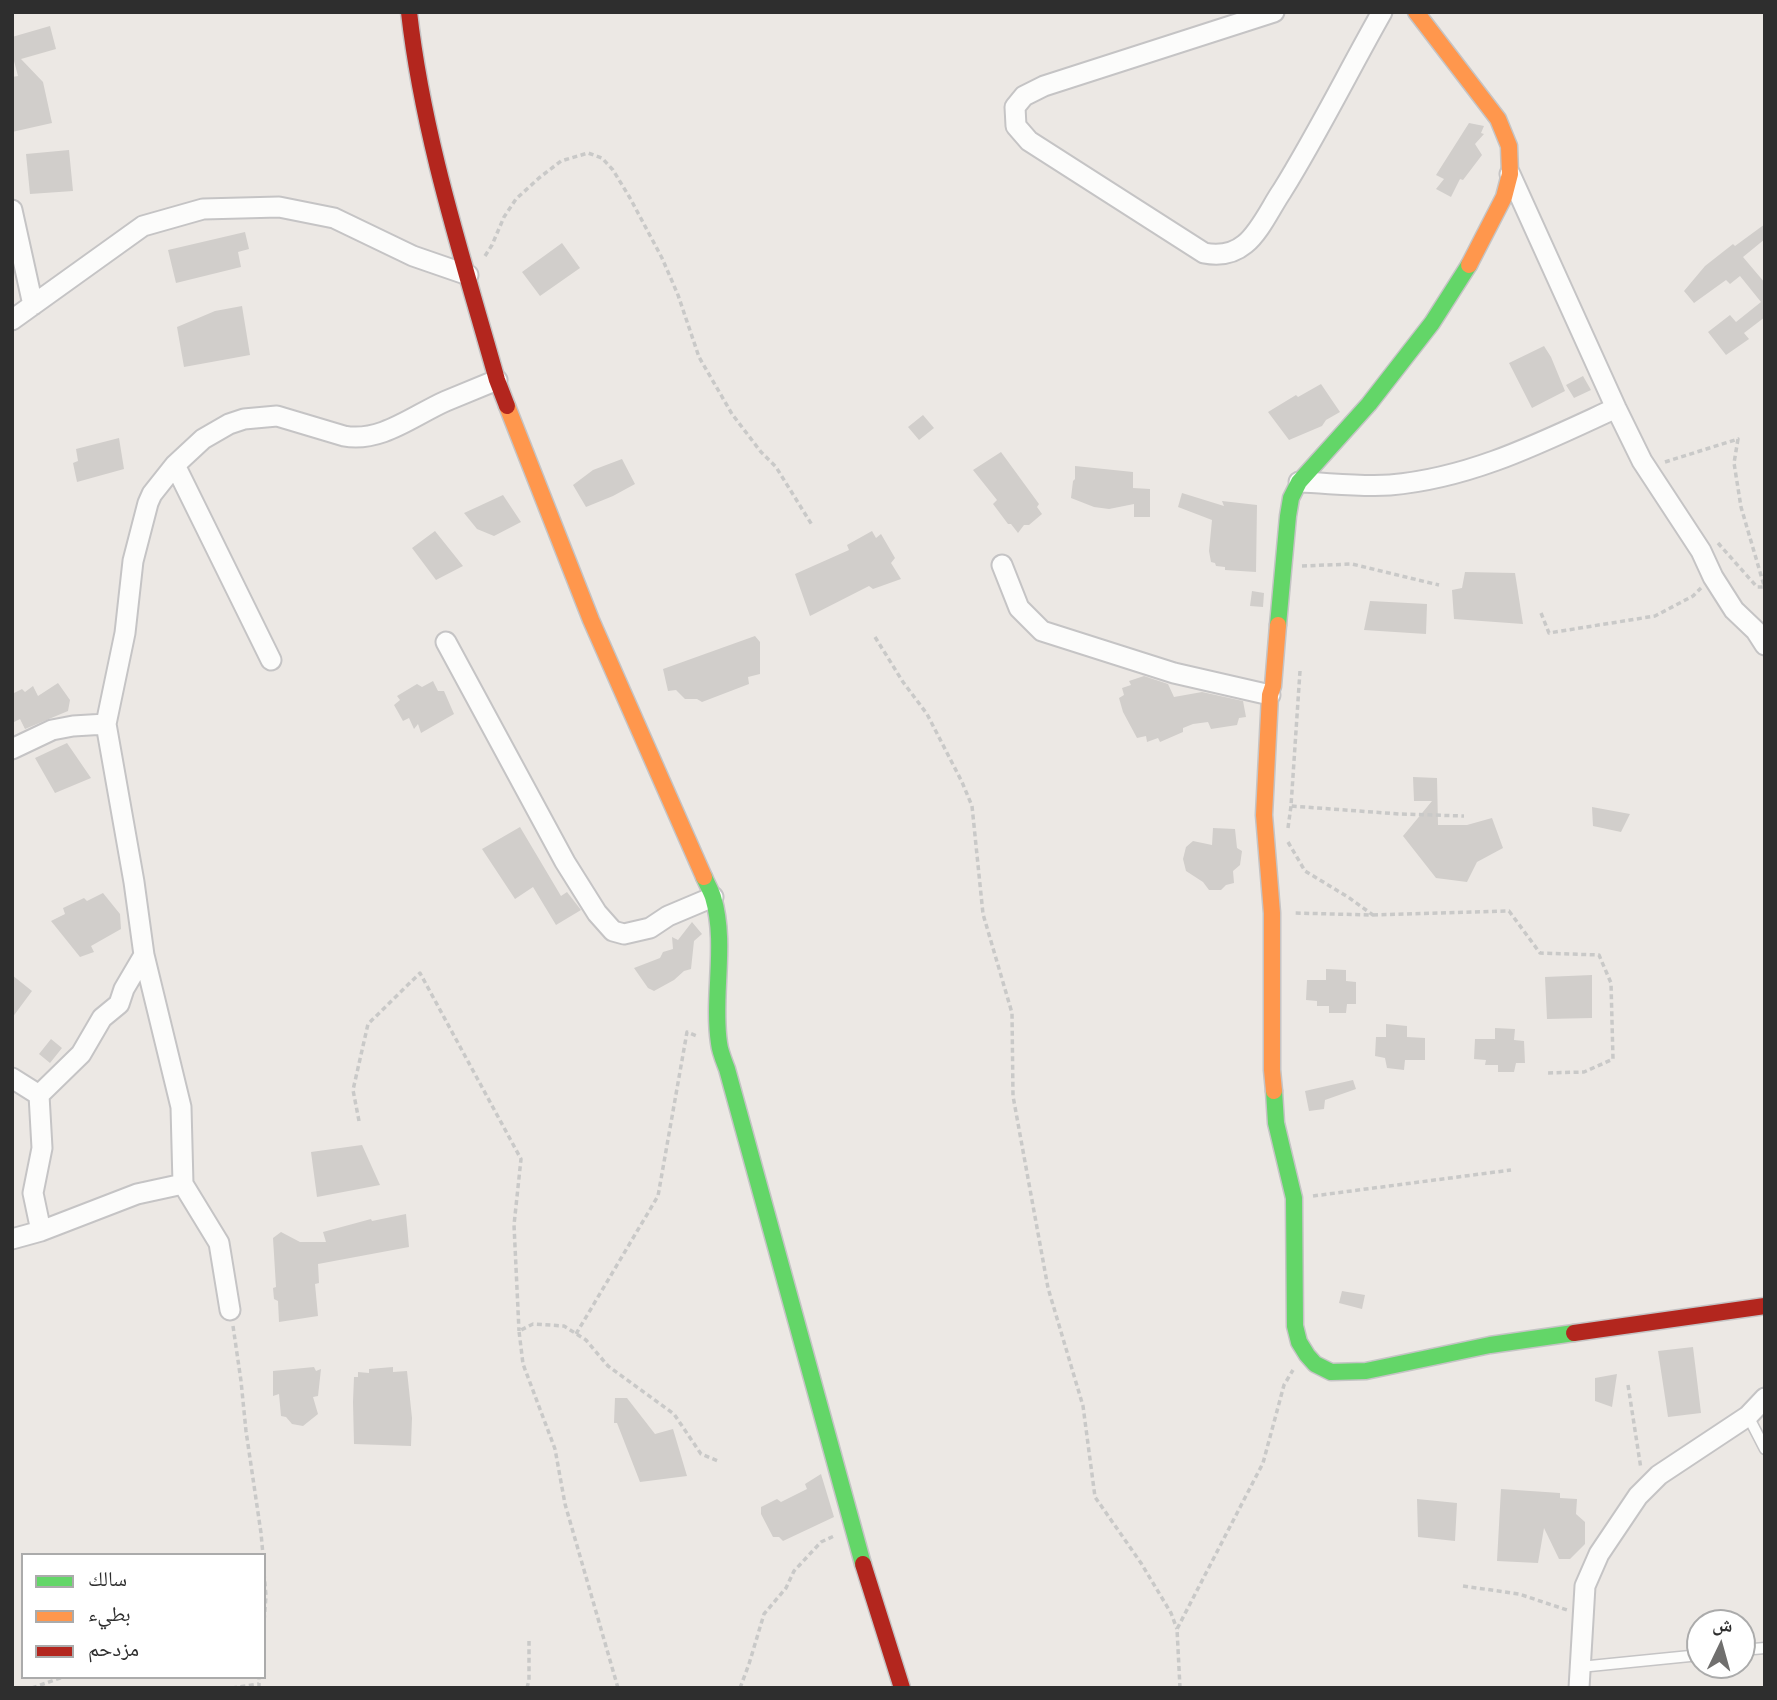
<!DOCTYPE html>
<meta charset="utf-8">
<style>
body{margin:0}
#map{position:relative;width:1777px;height:1700px;overflow:hidden;background:#ece8e4;font-family:"Varela Round","Noto Naskh Arabic",sans-serif}
canvas{display:block}
.frame{position:absolute;inset:0;border:14px solid #2e2e2e;pointer-events:none}
.legend{position:absolute;left:21px;top:1553px;width:245px;height:126px;box-sizing:border-box;background:#fff;border:2px solid #ababab;margin:0;padding:9px 12px;list-style:none;font-size:21px;color:#2e2e2e}
.legend li{display:flex;align-items:center;gap:14px;height:35px}
.legend b{width:35px;border:2px solid #ababab}
.north{position:absolute;left:1686px;top:1609px;width:70px;height:70px;box-sizing:border-box;background:#fff;border:2px solid #ababab;border-radius:50%;rotate:5deg;font-size:19px;font-weight:700;line-height:28px;text-align:center;color:#2e2e2e}
.north::after{content:'';display:block;margin:auto;width:24px;height:32px;background:#706f6e;clip-path:polygon(50% 0,100% 100%,50% 72%,0 100%)}
</style>
<div id="map">
<canvas width="1777" height="1700"></canvas>
<div class="frame"></div>
<ul class="legend">
<li><b style="height:9px;background:#63d668"></b>سالك</li>
<li><b style="height:9px;background:#ff974d"></b>بطيء</li>
<li><b style="height:9px;background:#b3261e"></b>مزدحم</li>
</ul>
<div class="north">ش</div>
</div>
<script>
const c = document.querySelector('canvas').getContext('2d');
c.lineJoin = 'round';
function fillPath(path, color) { c.fillStyle = color; c.fill(path, 'evenodd'); }
function trace(path, color, width, dash) { c.strokeStyle = color; c.lineWidth = width; c.lineCap = dash ? 'butt' : 'round'; c.setLineDash(dash || []); c.stroke(path); }
fillPath(new Path2D(`
 M50 26 56 49 21 59 43 82 52 123 12 132V77L18 76 14 61 12 62V37Z
 M1469 123 1484 126 1481 133 1484 134 1475 144 1482 155 1463 180 1460 179 1451 197 1436 189 1444 179 1436 175Z
 M69 150 73 191 30 194 26 154Z
 M1765 224V239L1743 257 1765 283V317L1744 333 1749 339 1726 355 1708 332 1730 315 1736 322 1761 302 1740 276 1730 284 1726 280 1694 303 1684 291 1705 266 1733 244 1735 246Z
 M245 232 249 249 238 252 241 267 176 283 168 250Z
 M562 243 580 268 540 296 522 272Z
 M242 306 250 355 184 367 177 327 215 311Z
 M1544 346 1551 357 1565 391 1532 408 1509 363Z
 M1583 376 1591 390 1574 398 1566 385Z
 M1321 384 1340 412 1326 420 1322 426 1289 440 1268 412 1296 395 1298 397Z
 M923 415 934 428 919 440 908 427Z
 M119 438 124 469 77 482 73 463 78 461 76 449Z
 M1001 452 1039 504 1037 507 1042 514 1029 525H1024L1018 533 1011 524H1008L993 504 997 500 973 470Z
 M622 459 635 484 613 496 586 507 573 485 593 470Z
 M1075 466 1133 472V488L1150 489V517H1134V504L1109 509 1094 507 1071 498 1073 481 1075 479Z
 M1182 493 1224 506 1222 501 1257 505 1256 572 1225 570V567L1216 566 1215 563 1211 562 1209 551 1212 520 1178 507Z
 M503 495 521 522 494 536 477 529 464 513Z
 M435 531 463 566 436 580 412 548Z
 M872 531 876 538 881 534 895 558 891 563 901 579 873 589 869 586 810 616 795 574 849 550 847 545Z
 M1465 572 1515 573 1523 624 1454 619 1452 590 1462 588Z
 M1252 591 1264 593 1263 607 1250 606Z
 M1370 601 1427 604 1426 634 1364 630Z
 M755 636 760 642V674L748 677 749 684 702 702 697 699H685L676 690 668 691 663 669Z
 M1144 676 1168 684 1174 697 1202 692 1243 701 1246 717 1239 718 1237 725 1211 729 1208 722 1193 724 1183 728V732L1160 742 1158 738 1147 742 1146 736 1137 738 1123 712 1119 698 1124 695 1122 688 1131 685 1129 681Z
 M433 681 438 691H444L454 714 421 733 418 724 414 729 409 718 403 721 394 705 400 700 397 696 417 684 422 687Z
 M58 683 70 700 68 711 25 729 20 719 12 723V694L22 689 25 692 33 686 38 696Z
 M67 743 91 778 55 793 35 758Z
 M1413 777 1437 778 1438 825H1467L1492 818 1503 848 1477 862 1467 882 1436 878 1403 836 1432 801H1414Z
 M1592 807 1630 814 1621 832 1593 826Z
 M520 827 561 896 567 892 581 910 556 925 533 887 515 899 482 849Z
 M1213 828 1235 829 1237 848 1242 851 1240 865 1233 871 1234 883 1226 885 1221 890H1209L1203 882 1186 871 1183 859 1186 847 1193 841 1212 845Z
 M103 893 120 914 121 929 91 946 94 952 80 957 51 921 65 914 63 908 84 898 87 901Z
 M692 922 702 934 694 941 691 969 684 971 674 980 654 991 648 988 634 968 660 958 663 952 673 949 672 937 678 940Z
 M1326 969 1346 970V981L1356 982V1004H1347L1346 1013H1329V1006H1317V1001L1306 1000 1307 980H1326Z
 M12 975 32 991 12 1018Z
 M1592 975V1018L1547 1019 1545 977Z
 M1386 1024 1407 1026V1037L1425 1038V1060H1405L1404 1070 1387 1068 1385 1058 1375 1056 1376 1037H1386Z
 M1495 1028 1515 1029 1514 1040 1524 1041 1525 1063H1516L1514 1072H1498V1065H1485L1486 1060 1474 1059 1475 1039H1495Z
 M51 1039 62 1048 50 1063 39 1054Z
 M1353 1080 1356 1089 1325 1100 1324 1109 1309 1111 1305 1091Z
 M362 1145 380 1185 317 1197 311 1152Z
 M406 1214 409 1247 318 1264 319 1283 315 1284 318 1316 279 1322 278 1301 274 1299 273 1288 276 1287 273 1238 281 1232 300 1242H326L323 1232 371 1219 372 1221Z
 M1342 1291 1365 1295 1362 1309 1339 1303Z
 M1693 1347 1701 1413 1668 1417 1658 1351Z
 M314 1367 316 1371 321 1369 318 1396 313 1397 318 1414 303 1426 292 1424 286 1417 281 1416 279 1394 273 1396V1371Z
 M393 1367V1372L407 1371 412 1418 411 1446 354 1444 353 1402 354 1377H358V1372L369 1373V1369Z
 M1617 1374 1612 1407 1595 1401V1378Z
 M615 1398H627L655 1434 673 1429 687 1476 640 1482 617 1423H614Z
 M821 1474 834 1517 783 1541 779 1537H773L761 1514V1507L777 1499 781 1502 807 1489 805 1484Z
 M1501 1489 1560 1493V1498L1577 1499 1576 1514 1585 1522V1544L1570 1559H1559L1544 1528 1538 1563 1497 1561Z
 M1417 1499 1457 1503 1455 1541 1418 1537Z`), '#d1cecb');
const lane = new Path2D(`
 M1748 1416 1765 1449
 M1742 1650 1765 1648
 M1580 1667 1700 1655`);
const street = new Path2D(`
 M1274 12 1044 86 1024 96 1015 107 1016 126 1029 141 1204 253C1219 256 1233 254 1245 244 1260 232 1271 207 1282 191 1318 133 1348 72 1382 12
 M1510 174 1616 408 1642 461 1701 551 1713 577 1734 610 1756 631 1765 645
 M12 210 33 305
 M12 320 143 226 203 209 279 207 334 218 413 256 468 275
 M175 465 271 660
 M1299 482C1329 483 1360 487 1390 485 1472 478 1542 442 1616 408
 M1002 565 1019 608 1042 631 1174 673 1270 695
 M446 642 565 862 597 913 613 931 624 934 650 928 668 916 713 897
 M12 749 52 730 73 726 106 724
 M12 1078 39 1095
 M41 1231 33 1193 42 1148 39 1095 81 1054 102 1018 119 1004 124 989 144 955
 M12 1239 41 1231 137 1194 183 1184
 M230 1310 219 1243 183 1184 181 1107 144 955 134 882 106 724 125 633 133 561 148 503 152 494 175 465 203 439 229 424 244 419 277 416 344 436C381 443 414 415 446 401 463 394 480 387 497 380
 M1579 1688 1585 1586 1599 1554 1638 1496 1659 1475 1748 1416 1765 1398`);
const fast = new Path2D(`
 M1278 625 1288 516 1291 498 1299 482 1369 404 1432 323 1469 265
 M704 877C707 884 711 891 713 897 727 944 712 996 719 1043 720 1052 724 1061 727 1069L863 1564
 M1274 1091 1276 1123 1294 1198 1295 1326 1299 1342 1307 1355 1315 1364 1331 1372 1366 1371 1490 1345 1574 1333`);
const slow = new Path2D(`
 M1416 12 1498 119 1509 146 1510 174 1504 197 1469 265
 M507 406 591 620 704 877
 M1274 1091 1272 1070V913L1264 815 1270 695 1273 686 1278 625`);
const jam = new Path2D(`
 M409 12C423 137 463 259 497 380L507 406
 M1574 1333 1765 1306
 M863 1564 902 1688`);
trace(lane, '#c5c4c5', 13);
trace(street, '#c5c4c5', 23);
trace(fast, '#c5c4c5', 19);
trace(slow, '#c5c4c5', 19);
trace(jam, '#c5c4c5', 19);
trace(new Path2D(`
 M485 256 492 245 504 217 516 199 539 178 561 161 588 153 602 158 613 170 630 198 662 258 678 295 699 357 732 414 761 452 776 467 812 525
 M1665 462 1738 439 1734 463 1741 507 1765 589
 M1718 543 1757 587H1764
 M1302 566 1352 564 1439 585
 M1541 613 1549 633 1655 616 1693 596 1701 588
 M875 637 903 682 927 714 962 782 972 806 983 914 1012 1013 1013 1096 1048 1288 1083 1406 1095 1497 1141 1563 1171 1613 1177 1629
 M1300 671 1291 806 1400 814 1464 816
 M1288 828 1291 806
 M1288 842 1305 871 1348 897 1373 915 1293 913
 M1373 915 1509 911 1540 953 1599 955 1611 983 1613 1059 1584 1072 1545 1073
 M359 1121 353 1090 368 1024 420 973 521 1159 514 1225 519 1331
 M1313 1196 1511 1170
 M233 1326 241 1381 246 1431 261 1533 263 1555
 M576 1334 658 1196 687 1032 697 1036
 M1628 1385 1641 1469
 M264 1573 266 1596 264 1622
 M1463 1586 1519 1594 1567 1610
 M32 1688 63 1677
 M232 1688 259 1684
 M259 1688V1677
 M527 1688 529 1680V1641
 M618 1688 565 1504 555 1449 523 1364 519 1331 533 1324 564 1326 586 1340 608 1366 674 1414 701 1454 718 1461
 M740 1688 749 1664 764 1614 786 1588 794 1571 821 1542 834 1536
 M1180 1688 1177 1629 1263 1463 1284 1385 1293 1370`), '#c9c9c8', 3.5, [5, 3.5]);
trace(lane, '#fcfcfb', 10);
trace(street, '#fcfcfb', 19);
trace(fast, '#63d668', 16);
trace(slow, '#ff974d', 16);
trace(jam, '#b3261e', 16);
</script>
